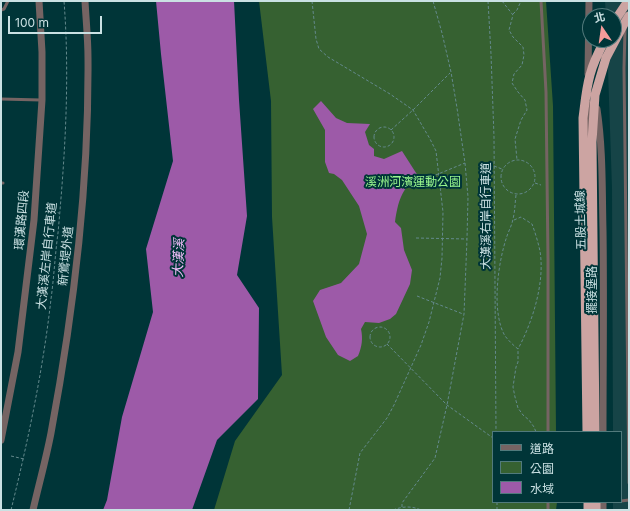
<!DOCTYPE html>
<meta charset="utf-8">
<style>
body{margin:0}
#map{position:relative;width:630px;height:511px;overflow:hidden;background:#003538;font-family:Inter,"Noto Sans TC",sans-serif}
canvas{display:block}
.frame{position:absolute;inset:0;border:2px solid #cae1e3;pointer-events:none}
.legend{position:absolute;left:492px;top:431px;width:130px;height:72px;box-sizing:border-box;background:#003538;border:1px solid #517a7c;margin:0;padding:5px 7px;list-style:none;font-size:12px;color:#cae1e3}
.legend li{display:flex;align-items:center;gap:8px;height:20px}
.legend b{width:20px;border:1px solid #517a7c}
.north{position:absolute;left:582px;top:8px;width:40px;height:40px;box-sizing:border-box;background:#003538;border:1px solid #517a7c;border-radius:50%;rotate:347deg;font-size:11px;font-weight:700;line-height:16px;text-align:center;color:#cae1e3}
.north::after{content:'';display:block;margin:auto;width:14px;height:18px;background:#f59b99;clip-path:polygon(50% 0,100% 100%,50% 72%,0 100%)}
.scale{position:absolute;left:8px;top:16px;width:94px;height:18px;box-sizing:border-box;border:2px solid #cae1e3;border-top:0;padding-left:5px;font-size:12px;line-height:14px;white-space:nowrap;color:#cae1e3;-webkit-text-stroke:3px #003538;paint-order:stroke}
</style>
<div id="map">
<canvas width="630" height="511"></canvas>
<div class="frame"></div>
<ul class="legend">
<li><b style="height:5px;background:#756463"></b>道路</li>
<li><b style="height:11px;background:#366131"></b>公園</li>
<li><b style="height:11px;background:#9d5aa8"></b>水域</li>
</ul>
<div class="north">北</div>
<div class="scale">100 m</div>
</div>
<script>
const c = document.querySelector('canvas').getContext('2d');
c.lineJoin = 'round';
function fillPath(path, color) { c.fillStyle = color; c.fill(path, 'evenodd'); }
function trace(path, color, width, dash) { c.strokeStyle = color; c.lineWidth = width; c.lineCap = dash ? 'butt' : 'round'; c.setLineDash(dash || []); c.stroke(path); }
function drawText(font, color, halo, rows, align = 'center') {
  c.font = font + ' Inter,"Noto Sans TC",sans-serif'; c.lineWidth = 4; c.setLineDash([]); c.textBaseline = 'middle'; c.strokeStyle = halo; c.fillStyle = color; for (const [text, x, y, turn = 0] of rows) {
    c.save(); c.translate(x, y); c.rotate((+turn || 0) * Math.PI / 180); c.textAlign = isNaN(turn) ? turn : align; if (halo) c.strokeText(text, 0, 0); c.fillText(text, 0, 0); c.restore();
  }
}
fillPath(new Path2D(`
 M605 1H629V510H613V502H621V432H613L612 188 607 40H614V16H606Z`), '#164447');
fillPath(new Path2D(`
 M259 1H546L553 106 556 432H493V502H557L556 510H214L235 441 282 375 272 217 271 101Z`), '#366131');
fillPath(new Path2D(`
 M156 1H234L239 100 247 216 237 275 259 308 258 399 217 440 192 510H103L107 500 122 417 153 312 146 249 173 161 161 54Z
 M321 101 336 118 347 123 370 124 365 132 369 145 374 149V156L384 159 402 151 418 176C401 189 398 202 395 222L401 228 404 250 412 270 410 284 396 314 390 319 379 323 365 322 361 329C363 339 362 346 358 356L350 361 338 355 326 337 313 301 320 290 341 283 359 264 367 234 359 206 342 180 334 174 329 173 325 162V130L313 109Z`), '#9d5aa8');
trace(new Path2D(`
 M312 1 316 39 319 49 328 57 390 94 413 110 430 139 436 151 443 212 442 258 440 278 429 322 421 345 394 405 387 418 360 453 349 510
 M488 1 491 54 494 137 496 432
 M502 1 513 15 509 30 513 37 523 47 524 55 522 65 514 74 512 83 518 92 525 100 527 110 521 120 515 139 517 160
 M513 14 517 10 521 1
 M374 137a10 10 0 1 1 20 0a10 10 0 1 1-20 0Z
 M391 130 413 110 450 73
 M501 177a17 17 0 1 1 34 0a17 17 0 1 1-34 0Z
 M494 166 502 169
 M426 179 465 163
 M535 183 541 185
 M516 195C515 203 515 211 513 219 512 225 509 230 507 236 498 262 491 312 505 336 509 341 513 345 518 349V362L516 367 513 387 515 397 518 408 523 415 529 420 534 427 536 432
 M46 212 59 213
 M514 220 521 217 532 224C535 232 538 242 540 251 545 282 533 321 518 349
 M416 238 467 239
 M417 296 463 314
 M370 337a10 10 0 1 1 20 0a10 10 0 1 1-20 0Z
 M387 344 447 405 493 438
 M11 456 24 459
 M497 502V510
 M402 507V503L435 458 447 405 464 314 467 239 468 197 465 163 457 108 451 72 442 33 433 1
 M11 510C28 441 43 370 51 299 54 277 55 255 58 233 65 156 70 79 64 1
 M393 510C403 506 412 506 421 510`), '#648a8d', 1, [3, 2]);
trace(new Path2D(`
 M541 1 546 92 548 260V432
 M1 10 4 9 8 1
 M625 29 624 68 629 483
 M1 99 41 100
 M1 183H3
 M621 501 629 500
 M548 502V510`), '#756463', 3);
trace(new Path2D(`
 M588 74 589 1
 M588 104V138
 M597 109C603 149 602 190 603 230 604 298 603 365 603 432
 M1 440 18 352 34 220 42 100V52L39 1
 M33 510C39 484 46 459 51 433 74 310 89 184 88 58 88 39 86 20 85 1
 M603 510V502`), '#756463', 7);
trace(new Path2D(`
 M614 22 628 1
 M587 432 583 118C585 103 586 89 590 75 593 63 599 51 605 40
 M595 432 592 142 595 95 606 58 624 24 629 16
 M588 502V510
 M596 502V510`), '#cca4a2', 9);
drawText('12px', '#99f78d', '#003538', [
 ["溪洲河濱運動公園",413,182]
]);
drawText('12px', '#cae1e3', '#003538', [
 ["大漢溪右岸自行車道",486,216,-90],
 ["環漢路四段",22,220,-85],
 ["五股土城線",581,220,-91],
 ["大漢溪左岸自行車道",47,256,-84],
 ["新鶯堤外道",66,256,-84],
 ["擺接堡路",592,290,-90]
]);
drawText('italic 13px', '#f4bffc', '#003538', [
 ["大漢溪",179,258,-88]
]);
</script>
